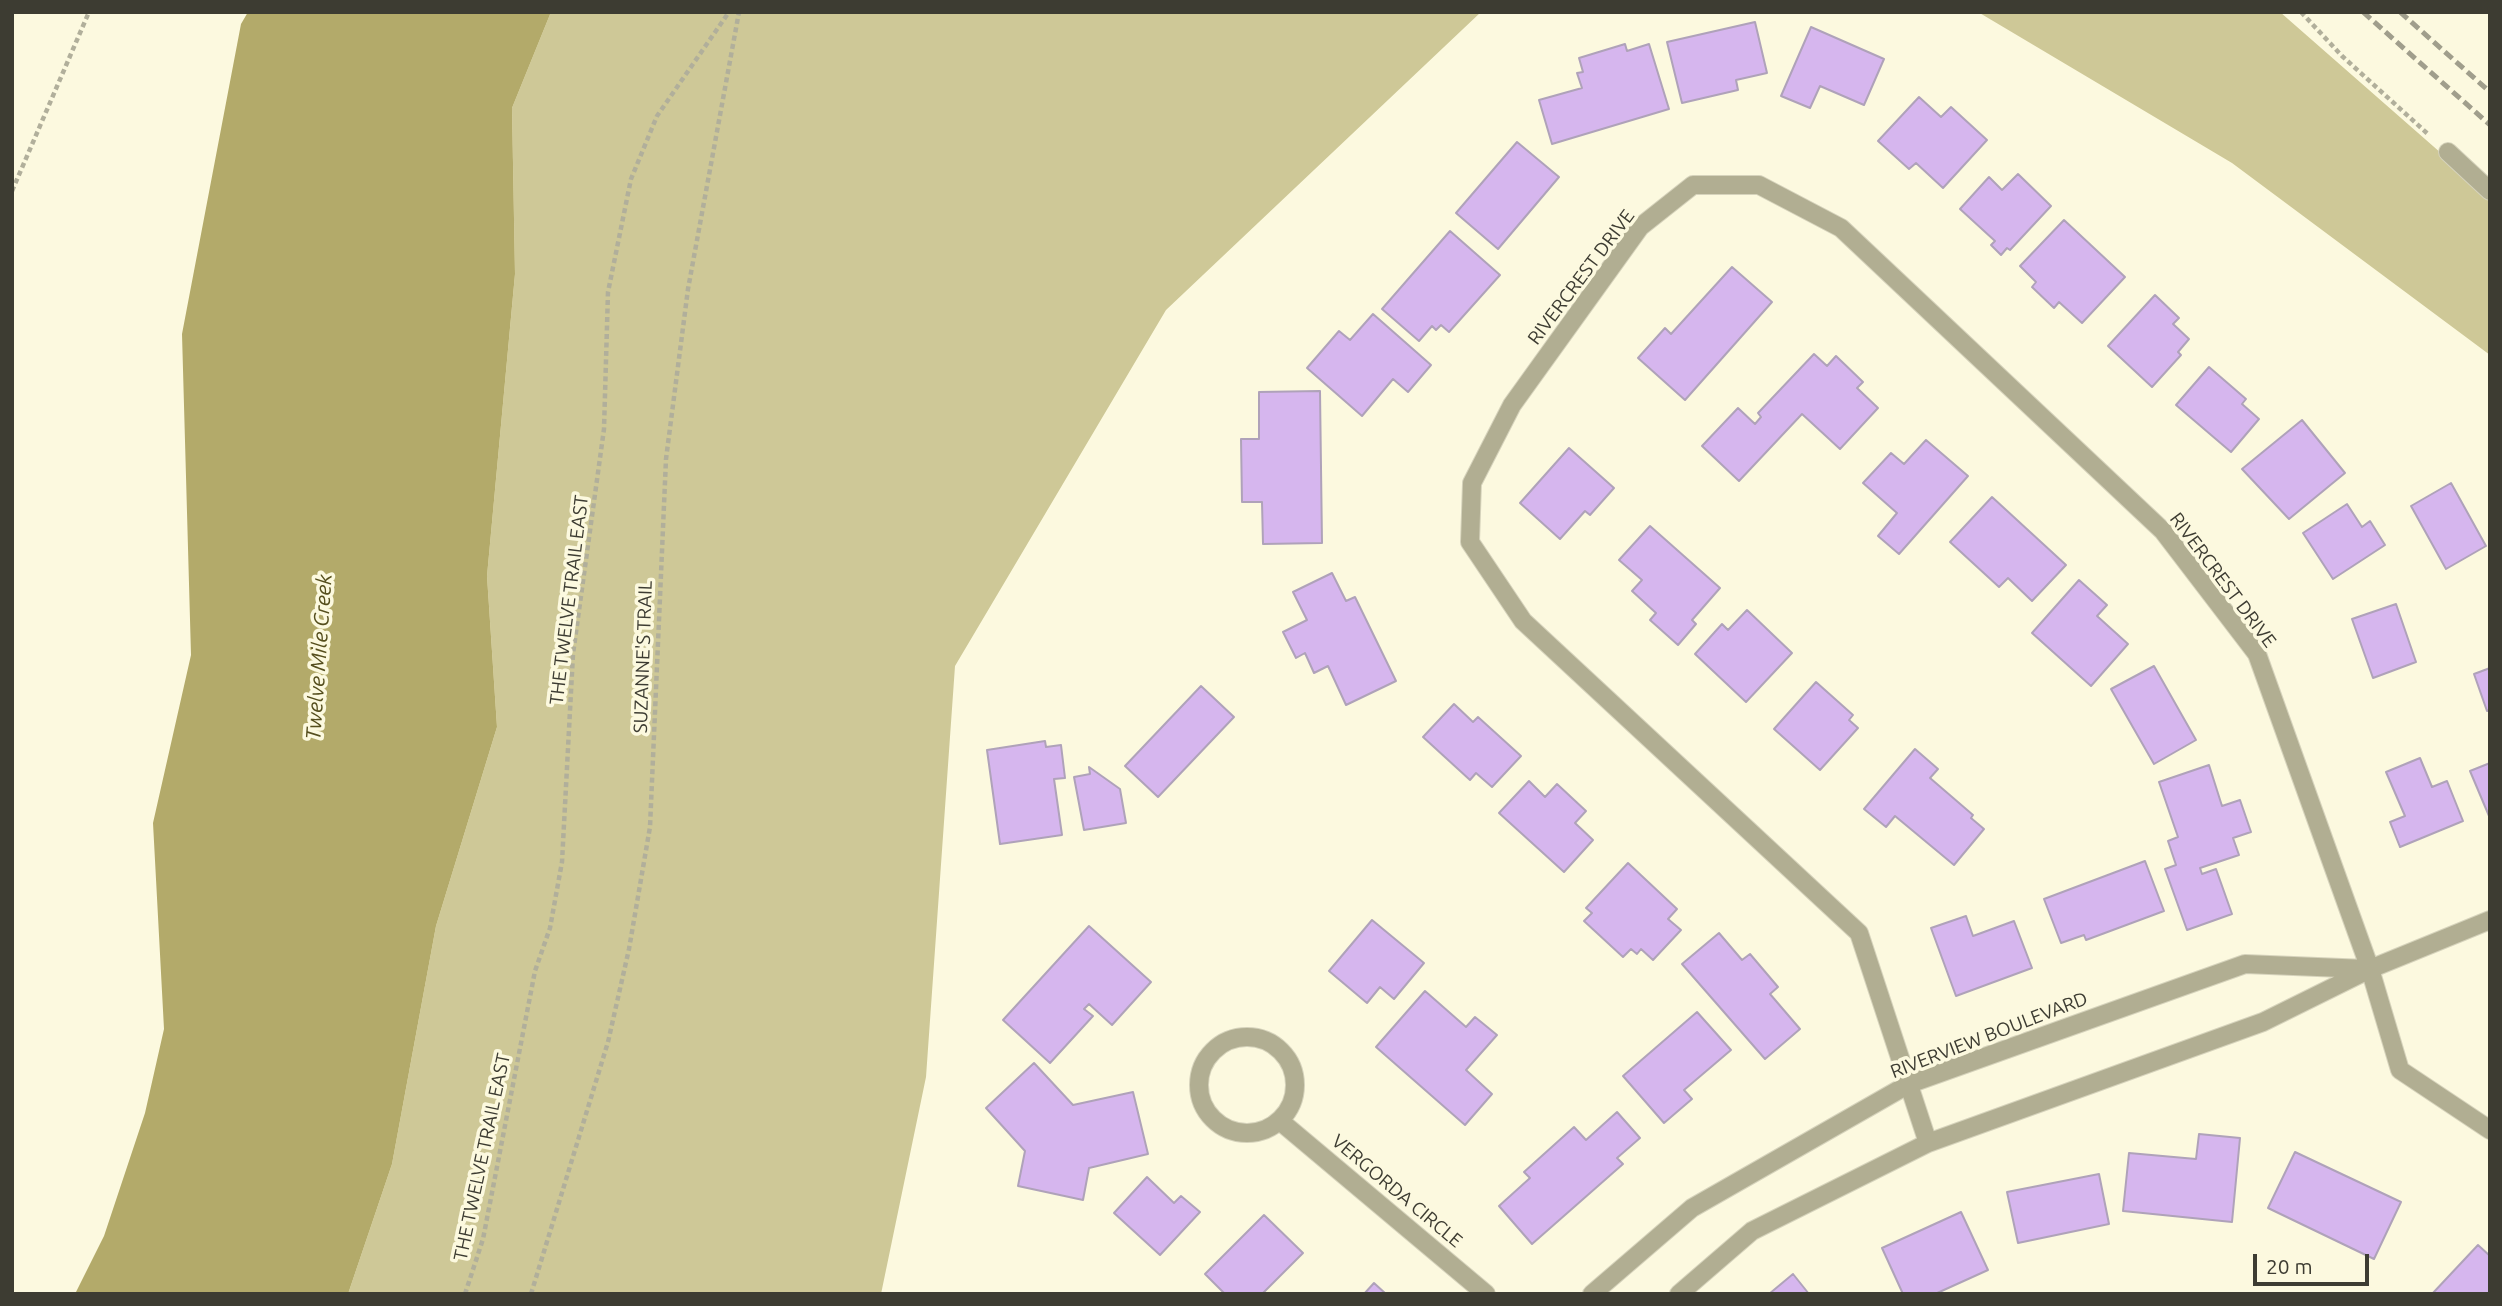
<!DOCTYPE html>
<style>
body{margin:0}
#map{position:relative;width:2502px;height:1306px;overflow:hidden;background:#fcf9df;font-family:Ubuntu,sans-serif}
canvas{display:block}
.frame{position:absolute;inset:0;border:14px solid #3d3c32;pointer-events:none}
.scale{position:absolute;left:2253px;top:1254px;width:116px;height:32px;box-sizing:border-box;border:4px solid #3d3c32;border-top:0;padding-left:9px;font-size:21px;line-height:24px;white-space:nowrap;color:#3d3c32;-webkit-text-stroke:5px #fcf9df;paint-order:stroke}
</style>
<div id="map">
<canvas width="2502" height="1306"></canvas>
<div class="frame"></div>
<div class="scale">20 m</div>
</div>
<script>
const c = document.querySelector('canvas').getContext('2d');
c.lineJoin = 'round';
function fillPath(path, color) { c.fillStyle = color; c.fill(path, 'evenodd'); }
function trace(path, color, width, dash) { c.strokeStyle = color; c.lineWidth = width; c.lineCap = dash ? 'butt' : 'round'; c.setLineDash(dash || []); c.stroke(path); }
function drawText(font, color, halo, rows, align = 'center') {
  c.font = font + ' Ubuntu,sans-serif'; c.lineWidth = 7; c.setLineDash([]); c.textBaseline = 'middle'; c.strokeStyle = halo; c.fillStyle = color; for (const [text, x, y, turn = 0] of rows) {
    c.save(); c.translate(x, y); c.rotate((+turn || 0) * Math.PI / 180); c.textAlign = isNaN(turn) ? turn : align; if (halo) c.strokeText(text, 0, 0); c.fillText(text, 0, 0); c.restore();
  }
}
fillPath(new Path2D(`
 M551 12H1481L1166 310 955 666 926 1077 881 1294H348L392 1164 436 926 497 727 487 576 515 274 512 108Z
 M1978 12H2280L2490 196V355L2232 163Z`), '#cec897');
fillPath(new Path2D(`
 M248 12H551L512 108 515 274 487 576 497 727 436 926 392 1164 348 1294H75L104 1236 145 1113 164 1029 153 823 191 655 182 334 241 24Z`), '#b3aa6a');
const building = new Path2D(`
 M1755 22 1767 73 1736 80 1738 90 1682 103 1667 42Z
 M1811 27 1884 59 1864 105 1820 86 1810 108 1781 96Z
 M1625 44 1627 51 1649 44 1669 109 1552 144 1539 100 1582 88 1577 73 1583 72 1579 58Z
 M1919 97 1941 117 1951 107 1987 140 1943 188 1916 163 1909 169 1878 141Z
 M1517 142 1559 177 1498 249 1456 213Z
 M2018 174 2051 206 2010 250 2007 248 2001 255 1991 245 1995 241 1960 209 1989 177 2002 190Z
 M2064 220 2125 277 2082 323 2059 302 2054 308 2032 287 2036 282 2020 266Z
 M1450 231 1500 275 1449 332 1441 325 1436 330 1432 326 1419 341 1382 309Z
 M1732 267 1772 302 1685 400 1638 358 1665 328 1671 334Z
 M2155 295 2179 318 2173 324 2189 339 2178 352 2181 355 2152 387 2108 346Z
 M1373 314 1431 365 1408 392 1393 379 1362 416 1307 368 1339 331 1350 340Z
 M1814 354 1827 366 1836 356 1863 382 1857 388 1878 408 1840 449 1802 414 1739 481 1702 446 1738 408 1755 424 1761 417 1758 413Z
 M2209 367 2246 399 2242 404 2259 419 2231 452 2176 405Z
 M1320 391 1322 543 1263 544 1262 502H1242L1241 439H1259V392Z
 M2302 420 2345 473 2289 519 2242 469Z
 M1926 440 1968 476 1899 554 1878 536 1897 513 1863 483 1891 453 1904 464Z
 M1569 448 1614 488 1590 515 1585 511 1560 539 1520 503Z
 M2451 483 2486 546 2446 569 2411 506Z
 M1992 497 2066 565 2032 601 2008 578 1999 587 1950 542Z
 M2347 504 2362 527 2370 521 2385 545 2333 579 2303 533Z
 M1650 526 1720 588 1692 620 1696 624 1678 645 1650 620 1656 613 1632 591 1642 580 1619 560Z
 M1332 573 1346 601 1355 597 1396 681 1346 705 1328 666 1314 673 1305 653 1296 658 1283 632 1307 620 1293 592Z
 M2079 580 2107 605 2097 616 2128 644 2091 686 2032 633Z
 M2396 604 2416 662 2373 678 2352 619Z
 M1747 610 1792 653 1746 702 1695 654 1722 624 1728 630Z
 M2154 666 2196 740 2154 764 2111 689Z
 M2490 668V710L2487 711 2474 674Z
 M1816 682 1853 715 1849 720 1858 728 1820 770 1774 729Z
 M1201 686 1234 717 1158 797 1125 766Z
 M1454 704 1473 722 1478 717 1521 756 1492 787 1476 773 1470 780 1423 737Z
 M1045 741 1046 747 1061 745 1065 778 1054 779 1062 835 1000 844 987 750Z
 M1915 749 1938 769 1930 778 1973 815 1971 818 1984 829 1954 865 1895 816 1886 827 1864 809Z
 M2420 758 2432 787 2447 781 2463 821 2400 847 2390 822 2405 816 2386 772Z
 M2490 763V816H2489L2470 771Z
 M2209 765 2222 806 2240 800 2251 832 2233 838 2239 855 2200 868 2202 874 2216 869 2232 914 2187 930 2165 869 2176 865 2168 841 2178 837 2159 782Z
 M1089 767 1120 789 1126 823 1084 830 1074 777 1090 774Z
 M1529 781 1545 797 1557 784 1586 811 1575 823 1593 840 1564 872 1499 813Z
 M2145 861 2164 911 2086 940 2084 935 2061 943 2044 899Z
 M1628 863 1677 909 1668 919 1681 930 1653 960 1641 949 1637 954 1631 949 1623 957 1584 921 1592 913 1586 908Z
 M1966 916 1973 936 2014 921 2032 968 1956 996 1931 928Z
 M1372 920 1424 963 1394 999 1380 987 1367 1003 1329 971Z
 M1089 926 1151 982 1112 1025 1089 1004 1084 1009 1093 1016 1050 1063 1003 1020Z
 M1719 933 1742 960 1750 954 1778 987 1770 994 1800 1029 1765 1059 1682 964Z
 M1425 991 1466 1027 1475 1017 1497 1035 1466 1070 1492 1094 1465 1125 1376 1047Z
 M1697 1012 1731 1050 1684 1090 1692 1099 1664 1123 1623 1076Z
 M1034 1063 1073 1105 1133 1092 1148 1154 1089 1168 1083 1200 1018 1186 1025 1151 986 1108Z
 M1617 1112 1640 1138 1617 1158 1623 1164 1532 1244 1499 1206 1530 1178 1524 1172 1574 1127 1586 1140Z
 M2199 1134 2240 1138 2232 1222 2123 1211 2129 1153 2196 1159Z
 M2295 1152 2401 1202 2374 1259 2268 1208Z
 M2099 1174 2109 1224 2018 1243 2007 1192Z
 M1147 1177 1174 1203 1181 1196 1200 1212 1160 1255 1114 1213Z
 M1961 1212 1988 1270 1935 1294H1903L1882 1248Z
 M1264 1215 1303 1253 1262 1294H1225L1205 1274Z
 M2478 1245 2490 1256V1294H2432Z
 M1793 1274 1809 1294H1769Z
 M1374 1283 1386 1294H1364Z`);
fillPath(building, '#d6b6ee');
trace(building, '#afa2b9', 2);
const minor = new Path2D(`
 M2448 152 2490 191
 M1199 1085a48 48 0 1 1 96 0a48 48 0 1 1-96 0Z
 M1280 1121 1486 1294
 M1928 1143 1859 933 1523 621 1470 542 1472 483 1512 405 1640 227 1693 185H1759L1841 228 2163 531 2257 654 2370 969 2400 1070 2490 1130
 M1592 1294 1692 1208 1909 1084 2245 964 2366 969
 M1679 1294 1752 1231 1928 1143 2263 1022 2370 969 2490 920`);
trace(minor, '#d6d3bc', 20);
trace(new Path2D(`
 M2301 12 2342 56 2429 135
 M12 191 89 12
 M465 1294 483 1239 535 971 550 928 562 862 573 654 604 429 608 292 631 179 657 116 729 12
 M531 1294 608 1042 629 949 650 827 666 459 688 289 739 12`), '#b1af9b', 4.5, [5, 3.5]);
trace(minor, '#b1ae92', 18);
trace(new Path2D(`
 M2363 12 2490 125
 M2400 12 2490 92`), '#a09e8c', 5, [10, 5]);
drawText('19px', '#3d3c32', '#fcf9df', [
 ["RIVERCREST DRIVE",1581,277,-53],
 ["RIVERCREST DRIVE",2223,580,53],
 ["THE TWELVE TRAIL EAST",569,600,-83],
 ["SUZANNE'S TRAIL",643,657,-88],
 ["RIVERVIEW BOULEVARD",1989,1035,-21],
 ["THE TWELVE TRAIL EAST",482,1157,-78],
 ["VERGORDA CIRCLE",1397,1191,40]
]);
drawText('italic 21px', '#554e1d', '#fcf9df', [
 ["Twelve Mile Creek",319,657,-86]
]);
</script>
